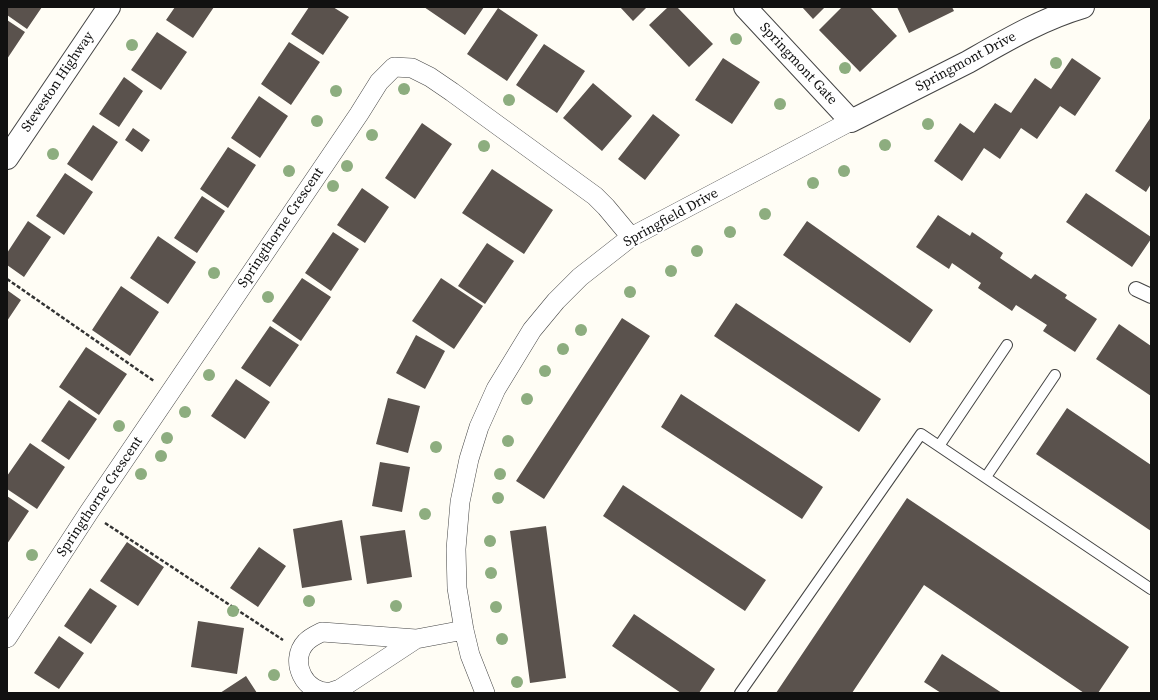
<!DOCTYPE html>
<style>
body{margin:0}
#map{position:relative;width:1158px;height:700px;overflow:hidden;background:#fffdf5;font-family:"Source Serif 4",serif}
canvas{display:block}
.frame{position:absolute;inset:0;border:8px solid #111;pointer-events:none}
</style>
<div id="map">
<canvas width="1158" height="700"></canvas>
<div class="frame"></div>
</div>
<script>
const c = document.querySelector('canvas').getContext('2d');
c.lineJoin = 'round';
function fillPath(path, color) { c.fillStyle = color; c.fill(path, 'evenodd'); }
function trace(path, color, width, dash) { c.strokeStyle = color; c.lineWidth = width; c.lineCap = dash ? 'butt' : 'round'; c.setLineDash(dash || []); c.stroke(path); }
function drawText(font, color, halo, rows, align = 'center') {
  c.font = font + ' "Source Serif 4",serif'; c.lineWidth = 4; c.setLineDash([]); c.textBaseline = 'middle'; c.strokeStyle = halo; c.fillStyle = color; for (const [text, x, y, turn = 0] of rows) {
    c.save(); c.translate(x, y); c.rotate((+turn || 0) * Math.PI / 180); c.textAlign = isNaN(turn) ? turn : align; if (halo) c.strokeText(text, 0, 0); c.fillText(text, 0, 0); c.restore();
  }
}
fillPath(new Path2D(`
 M7 7H42L27 29 7 15Z
 M175 7H214L193 38 166 20Z
 M309 7H333L349 17 323 55 291 34Z
 M424 7H484L465 35Z
 M620 7H647L633 21Z
 M668 7H677L713 44 689 67 649 25Z
 M802 7H825L813 19Z
 M842 7H870L897 36 860 72 819 30Z
 M897 7H952L954 11 909 33Z
 M498 8 538 35 507 81 467 54Z
 M7 20 25 32 7 59Z
 M157 32 187 52 161 90 131 70Z
 M289 42 320 62 291 105 261 84Z
 M544 44 585 71 557 113 516 85Z
 M723 58 760 82 732 124 695 100Z
 M1072 58 1101 78 1075 116 1060 106 1037 139 1021 128 1000 159 984 148 962 181 934 161 960 123 974 133 995 103 1011 113 1035 78 1051 89Z
 M124 77 143 91 119 127 99 114Z
 M593 83 632 116 602 151 563 118Z
 M259 96 288 116 260 158 231 138Z
 M653 114 680 135 645 180 618 159Z
 M1151 117V184L1146 192 1115 171Z
 M422 123 452 144 415 199 385 178Z
 M93 125 118 142 92 181 67 164Z
 M133 128 150 140 142 152 125 140Z
 M228 147 256 165 228 208 200 189Z
 M492 169 553 210 524 254 462 213Z
 M65 173 93 192 64 235 36 216Z
 M362 188 389 207 365 243 337 225Z
 M1086 193 1151 237V239L1132 267 1066 222Z
 M202 196 225 211 197 253 174 238Z
 M938 215 970 236 972 232 1003 253 1000 258 1031 279 1035 274 1067 295 1065 298 1097 319 1075 352 1043 331 1047 325 1016 305 1012 311 978 288 981 283 952 263 949 269 916 247Z
 M28 221 51 237 24 277 7 265V253Z
 M807 221 933 310 910 343 783 255Z
 M333 232 359 249 331 291 305 273Z
 M158 236 196 262 168 304 130 278Z
 M487 243 514 261 485 304 458 286Z
 M302 278 331 297 301 341 272 321Z
 M441 278 483 306 454 349 412 321Z
 M121 286 159 312 130 356 92 330Z
 M7 290 21 300 7 321Z
 M736 303 881 399 859 432 714 336Z
 M622 318 650 336 544 499 516 481Z
 M1119 324 1151 346V396L1096 359Z
 M270 326 299 345 270 387 241 368Z
 M416 335 445 351 425 389 396 373Z
 M86 347 127 374 99 415 59 387Z
 M236 379 270 402 245 439 211 416Z
 M681 394 823 487 802 519 661 427Z
 M388 398 420 406 408 453 376 444Z
 M69 400 97 419 69 460 41 441Z
 M1067 408 1151 465V531L1036 454Z
 M30 443 65 467 37 509 7 489V476Z
 M380 462 410 467 402 512 372 506Z
 M623 485 766 580 745 611 603 516Z
 M7 496 29 511 7 544Z
 M907 498 1129 647 1098 693H1084L924 585 852 693H776Z
 M342 520 352 580 302 588 293 529Z
 M546 526 566 678 530 683 510 531Z
 M405 530 412 577 367 584 360 536Z
 M127 542 164 567 138 606 100 581Z
 M259 547 286 566 258 607 230 588Z
 M90 588 117 606 91 644 64 626Z
 M634 614 715 669 699 693H681L612 646Z
 M198 621 244 628 237 674 191 667Z
 M59 636 84 653 59 689 34 673Z
 M942 654 1002 693H941L924 682Z
 M246 676 257 693H220Z`), '#5a524d');
const service = new Path2D(`
 M939 446 1007 345
 M986 477 1055 375
 M740 693 921 434 1151 589`);
const pedestrian = new Path2D(`
 M1136 289 1151 296`);
const minor = new Path2D(`
 M7 638 89 512 359 114 379 82 394 67 412 68 430 77 452 92 595 196 606 207 631 237
 M416 639 340 689C337 690 334 691 331 692 305 695 288 661 306 642 311 637 316 635 322 632L416 639 464 630
 M485 693 470 655 464 630 457 588 456 549 460 502 469 459 479 427 496 389 532 330 556 301 580 277 631 237 851 121`);
const tertiary = new Path2D(`
 M745 7 851 121C890 101 929 82 968 62 1005 41 1042 19 1083 7
 M7 158 109 7`);
trace(service, '#444', 12);
trace(pedestrian, '#444', 16);
trace(minor, '#444', 20);
trace(tertiary, '#444', 24);
trace(new Path2D(`
 M7 279 154 381
 M105 523 283 640`), '#333', 2.5, [4, 2]);
trace(service, '#fff', 10);
trace(pedestrian, '#fff', 14);
trace(minor, '#fff', 19);
trace(tertiary, '#fff', 22);
c.fillStyle = '#8dad7f';
for (const [x, y] of [
 [736,39],
 [132,45],
 [1056,63],
 [845,68],
 [404,89],
 [336,91],
 [509,100],
 [780,104],
 [317,121],
 [928,124],
 [372,135],
 [885,145],
 [484,146],
 [53,154],
 [347,166],
 [289,171],
 [844,171],
 [813,183],
 [333,186],
 [765,214],
 [730,232],
 [697,251],
 [671,271],
 [214,273],
 [630,292],
 [268,297],
 [581,330],
 [563,349],
 [545,371],
 [209,375],
 [527,399],
 [185,412],
 [119,426],
 [167,438],
 [508,441],
 [436,447],
 [161,456],
 [141,474],
 [500,474],
 [498,498],
 [425,514],
 [490,541],
 [32,555],
 [491,573],
 [309,601],
 [396,606],
 [496,607],
 [233,611],
 [502,639],
 [274,675],
 [517,682]
]) { c.beginPath(); c.arc(x, y, 6, 0, 2 * Math.PI); c.fill(); }
drawText('14px', '#111', '#fff', [
 ["Springmont Drive",966,62,-28],
 ["Springmont Gate",798,64,47],
 ["Steveston Highway",58,82,-56],
 ["Springfield Drive",671,218,-29],
 ["Springthorne Crescent",281,228,-56],
 ["Springthorne Crescent",100,497,-56]
]);
</script>
